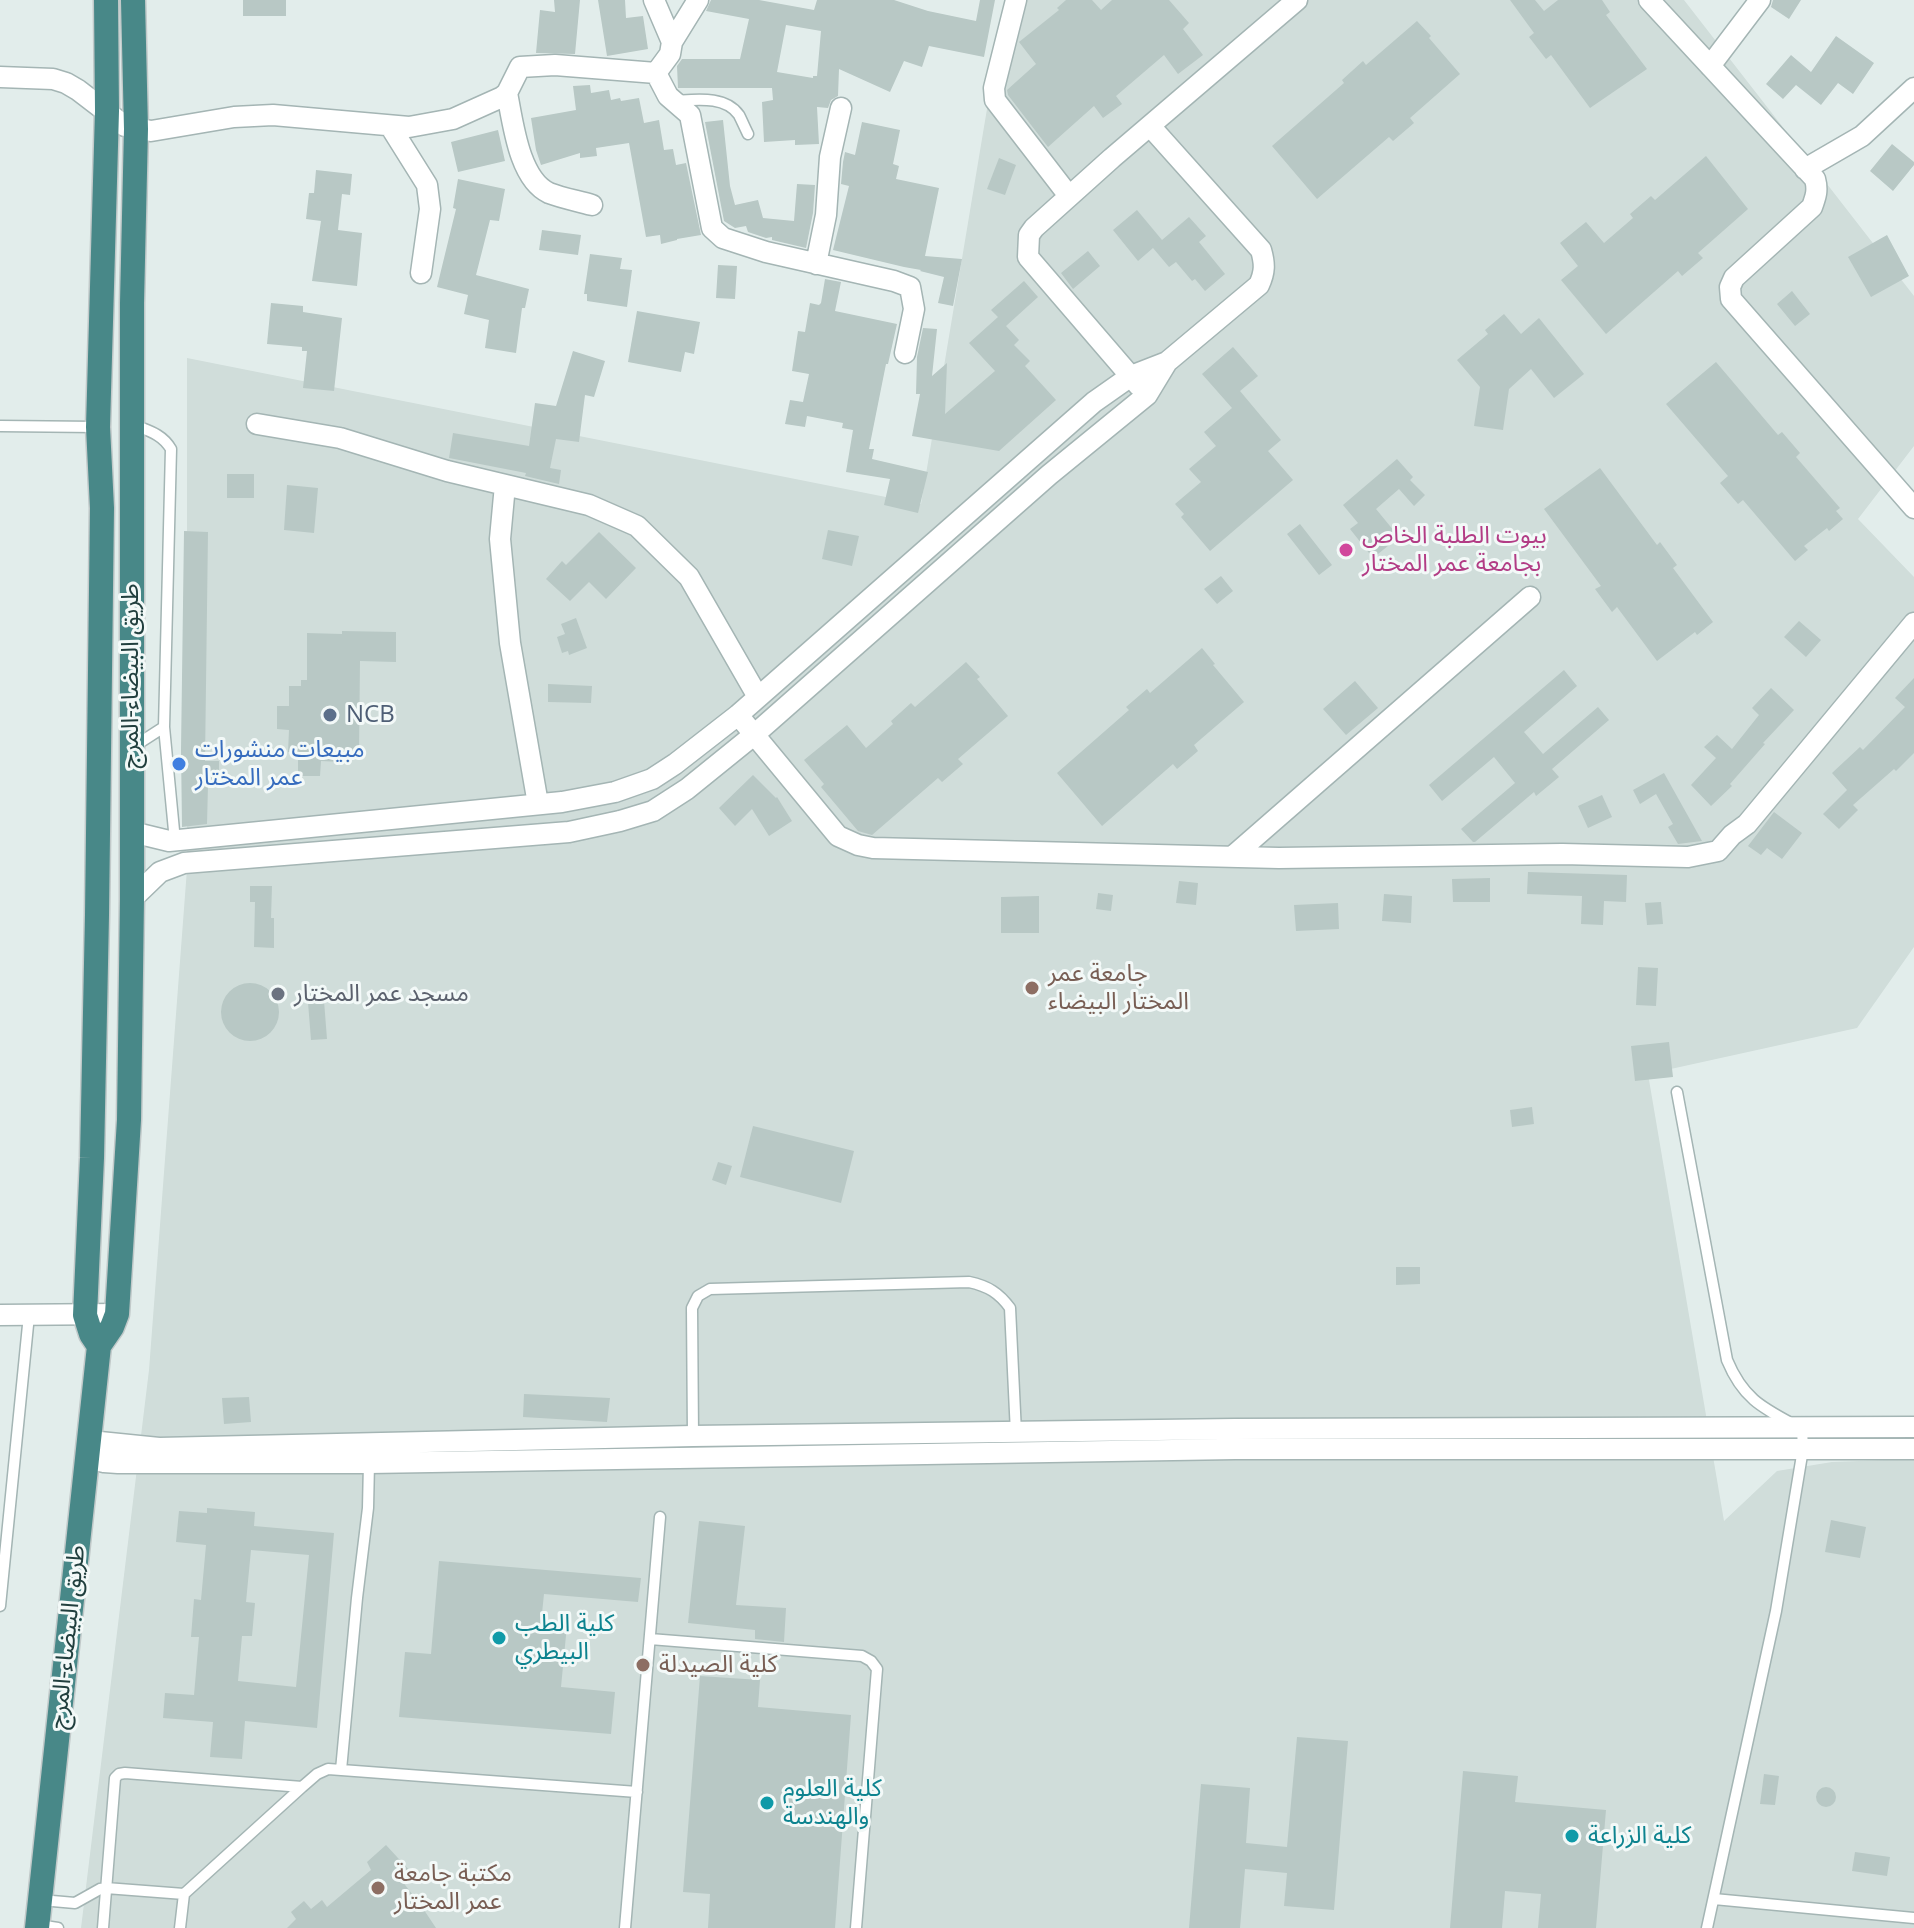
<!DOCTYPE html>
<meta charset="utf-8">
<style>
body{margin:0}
canvas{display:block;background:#e2edeb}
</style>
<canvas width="1914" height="1928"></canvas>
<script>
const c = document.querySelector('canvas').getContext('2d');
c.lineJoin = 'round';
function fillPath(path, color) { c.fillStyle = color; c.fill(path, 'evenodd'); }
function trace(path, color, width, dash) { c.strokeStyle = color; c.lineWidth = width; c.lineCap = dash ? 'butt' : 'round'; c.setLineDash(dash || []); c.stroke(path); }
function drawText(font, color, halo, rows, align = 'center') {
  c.font = font + ' "Open Sans","Noto Sans Arabic",sans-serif'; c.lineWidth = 6; c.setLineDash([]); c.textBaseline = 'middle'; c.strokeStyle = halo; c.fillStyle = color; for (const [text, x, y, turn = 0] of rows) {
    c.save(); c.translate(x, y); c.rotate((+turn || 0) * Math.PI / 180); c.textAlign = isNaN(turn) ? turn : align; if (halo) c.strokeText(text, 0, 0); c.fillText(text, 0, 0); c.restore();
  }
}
fillPath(new Path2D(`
 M1010 0H1684L1914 296V446L1858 519 1914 577V947L1857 1028 1648 1074 1724 1521 1777 1471 1832 1462 1914 1459V1928H81L149 1370 187 869V358L921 504 993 73Z`), '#d0ddda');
fillPath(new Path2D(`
 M243 0H286V16H243Z
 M554 0H580L575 54 536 53 540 10 555 12Z
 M598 0H625L626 18 643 16 648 49 607 56Z
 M711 0H759L814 10 817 0H894L928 11 976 21 980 0H995L984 57 929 46 922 67 904 61 890 92 839 69 838 96 831 100 828 108 817 107 819 144 795 145V140L764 142 762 102 773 100 772 88H678L677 66 682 59H740L749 19 706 11ZM786 25 821 31 817 76H813V78L777 72Z
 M1066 0H1092L1101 10 1112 0H1169L1189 23 1183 29 1203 55 1178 74 1164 55 1116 96 1122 104 1103 118 1094 106 1048 147 1008 95 1007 90 1036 64 1019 42 1059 10 1057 8Z
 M1510 0H1535L1544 11 1558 0H1602L1610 12 1606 15 1647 69 1590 108 1551 55 1546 59 1529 37 1534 33Z
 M1773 0H1801L1789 19 1771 7Z
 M1417 21 1431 36 1429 38 1460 74 1410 118 1414 123 1393 141 1389 137 1317 199 1272 146 1344 83 1342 80 1363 61 1366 65Z
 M1836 36 1874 63 1853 94 1838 83 1821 105 1796 85 1783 99 1766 84 1791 55 1811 72Z
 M590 85 591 93 609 90 611 100 620 98 621 101 639 98 644 123 659 120 664 150 673 149 676 165 686 163 701 235 677 239V240L661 244 660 235 646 237 629 143 596 148 597 156 580 158V153L541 165 536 150 531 118 576 110 573 86Z
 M723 120 730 186 735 205 758 200 763 218 794 221 797 184 815 185 813 213 806 248 772 240V237L766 238 748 232 746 226 735 228 724 221 705 122Z
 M862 122 900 130 893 164 899 166 896 179 939 188 925 256 962 259 953 306 938 303 944 277 920 271 921 270 904 267 833 250 849 186 841 184 843 162 845 152 855 155Z
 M498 130 505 161 458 172 451 142Z
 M1892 144 1914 162V165L1893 191 1870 171Z
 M1706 156 1748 209 1698 253 1703 258 1682 276 1678 271 1606 334 1561 280 1578 266 1560 243 1586 222 1604 243 1633 218 1630 214 1651 196 1655 200Z
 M999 158 1016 165 1005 195 987 189Z
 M316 170 352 174 350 195 342 194 338 230 362 233 357 286 312 281 321 221 306 219 309 193H314Z
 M458 179 505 189 499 221 490 220 476 275 529 289 525 308H522L516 353 485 348 489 320 464 314 468 295 437 287 456 209 453 208Z
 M1137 210 1162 240 1189 217 1206 236 1199 242 1225 274 1205 291 1195 279 1192 281 1176 262 1169 267 1153 248 1138 261 1113 230Z
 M542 230 581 235 578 255 539 250Z
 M1887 235 1909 276 1871 297 1848 257Z
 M1088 251 1100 266 1073 289 1061 273Z
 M590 254 622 258 620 269 632 270 627 307 587 301V294H584Z
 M718 265 737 266 735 299 716 298Z
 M825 279 841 282 835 311 897 324 888 364H886L869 449H874L872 459 928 472 918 513 884 505 890 479 846 472 853 430 842 428 843 423 807 416 805 427 785 424 790 400 803 402 809 374 792 371 798 331 805 332 810 303 819 305 821 303Z
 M1024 281 1038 297 1006 326 1019 340 1014 345 1030 361 1025 366 1056 400 999 451 912 436 920 394H916L917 357 923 328 937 329 932 376 947 363 945 414 995 371 969 343 998 317 991 310Z
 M1792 291 1810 314 1795 326 1777 304Z
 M271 303 303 306V312L342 318 334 391 303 388 307 351H302V347L267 344Z
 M637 311 700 322 694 354 685 352 681 372 628 362Z
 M1504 314 1521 334 1539 318 1584 374 1554 398 1531 369 1509 389 1503 430 1474 426 1480 387 1457 360 1488 334 1485 330Z
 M1233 347 1258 376 1240 391 1281 440 1268 451 1293 480 1210 551 1181 517 1184 514 1175 504 1201 482 1189 469 1216 446 1204 432 1232 408 1202 374Z
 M573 351 605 361 594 397 585 395 579 442 556 439 550 468 561 470 559 484 525 476 526 473 449 458 453 433 529 446 535 403 556 406Z
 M1716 362 1778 435 1782 432 1800 453 1796 457 1840 508 1836 511 1843 519 1829 531 1827 528 1804 546 1808 550 1795 561 1743 500 1738 504 1720 483 1728 476 1666 404Z
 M1397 459 1413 477 1410 480 1425 495 1414 506 1399 489 1376 509 1399 537 1373 558 1350 529 1358 523 1343 505Z
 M1600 468 1657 545 1660 542 1677 565 1673 568 1713 622 1697 635 1695 632 1657 661 1617 607 1612 612 1595 589 1601 586 1544 509Z
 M227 474H254V498H227Z
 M287 485 318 488 314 533 284 530Z
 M1300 524 1332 565 1319 575 1287 534Z
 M828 530 859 536 852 566 822 559Z
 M184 531 208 532 205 761H219V785H208L207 824 182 827 181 750Z
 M599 532 636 568 606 599 589 582 570 601 546 579 562 561 566 565Z
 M1221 576 1233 591 1217 604 1204 589Z
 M576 618 587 648 569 655 568 651 562 653 557 637 565 634 561 624Z
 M1799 621 1821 640 1806 657 1784 637Z
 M342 631 396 632V662L360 661 359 755H341V762L321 761 320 776H298V752H288L289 730 277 729V706H289V686H301V680H307V633L342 634Z
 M1202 648 1215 664 1213 665 1244 702 1194 745 1198 751 1177 769 1173 764 1102 826 1057 773 1129 710 1126 707 1147 689 1150 693Z
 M966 662 980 677 977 679 1008 716 958 759 963 764 942 782 938 778 872 835 858 831 821 787 824 784 804 760 847 725 866 748 893 724 891 721 911 703 915 707Z
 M1564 670 1577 686 1524 732 1543 754 1598 707 1609 720 1552 769 1559 777 1536 796 1534 792 1475 842H1473L1461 829 1515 783 1494 757 1442 801 1429 785Z
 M1914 678V753L1896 771 1894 769 1853 805 1858 810 1839 829 1823 814 1847 790 1832 773 1860 747 1863 750 1905 707 1895 698Z
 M1355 681 1378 708 1346 735 1323 709Z
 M548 684 592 686 591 703 548 702Z
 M1771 688 1794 710 1763 743 1765 744 1730 784 1732 786 1711 806 1691 785 1716 758 1704 747 1717 735 1732 749 1759 715 1752 708Z
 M1664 773 1702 841 1678 844 1668 827 1673 824 1656 794 1640 804 1633 790Z
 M753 775 776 798 777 797 792 821 769 836 752 809 735 826 719 808Z
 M1602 795 1612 817 1588 828 1578 806Z
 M1774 812 1802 833 1782 859 1767 848 1761 855 1748 846Z
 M1528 872 1627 875 1626 902 1604 901 1603 925 1581 924 1582 896 1527 894Z
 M1490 878V902H1453L1452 879Z
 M1179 881 1198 883 1196 905 1176 903Z
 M250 886H272L271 918H274V948L254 947 255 902H250Z
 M1098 893 1113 895 1111 911 1096 909Z
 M1384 894 1412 896 1411 923 1382 921Z
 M1039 896V933H1001V897Z
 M1661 902 1663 924 1647 925 1645 903Z
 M1338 903 1339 929 1296 931 1294 905Z
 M1638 967 1658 968 1656 1006 1636 1005Z
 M221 1012a29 29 0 1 1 58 0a29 29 0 1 1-58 0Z
 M323 988 327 1039 311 1040 307 990Z
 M1669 1042 1673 1077 1635 1081 1631 1046Z
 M1532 1107 1534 1124 1512 1127 1510 1110Z
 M753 1126 854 1151 841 1203 740 1177Z
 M718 1162 732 1166 726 1185 712 1180Z
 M1396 1267H1420V1284L1396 1285Z
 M524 1394 610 1398 607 1422 523 1417Z
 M249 1397 251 1422 224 1424 222 1398Z
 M207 1508 255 1512 254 1526 334 1533 317 1728 245 1721 242 1759 210 1757 213 1722 163 1718 165 1693 194 1695 199 1637H191L194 1599 201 1600 206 1545 176 1542 179 1511 207 1513ZM251 1550 309 1555 296 1687 238 1681 242 1636H252L255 1603 246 1602Z
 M1831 1520 1866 1527 1860 1558 1825 1552Z
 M699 1521 745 1526 736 1605 786 1608 784 1642 755 1639V1630L688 1623Z
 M439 1561 641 1578 638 1602 544 1594 541 1623 567 1625 561 1687 615 1692 611 1734 399 1717 405 1652 431 1654Z
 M700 1676 760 1680 758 1707 851 1715 835 1928H708L710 1894 683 1892Z
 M1297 1737 1348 1741 1334 1910 1284 1906 1287 1873 1245 1869 1240 1928H1189L1201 1784 1250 1788 1246 1843 1287 1847Z
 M1463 1771 1518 1776 1515 1802 1606 1810 1596 1928H1538L1541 1894 1505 1891 1502 1928H1450Z
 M1764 1774 1779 1776 1775 1805 1760 1804Z
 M1816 1797a10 10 0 1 1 20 0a10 10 0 1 1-20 0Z
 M386 1845 409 1870 399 1877 422 1907 436 1928H287L296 1919 291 1912 304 1901 311 1909 322 1900 327 1907 371 1870 367 1862Z
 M1855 1852 1890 1857 1887 1876 1852 1871Z`), '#b8c8c5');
const service = new Path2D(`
 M674 101C695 100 725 95 739 115 742 121 745 128 748 134
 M0 426 96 427
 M164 727 175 841
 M133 747 164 727 171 449C162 434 149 431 134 425
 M1677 1092 1727 1360C1744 1401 1765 1409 1802 1429L1803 1449 1776 1611 1707 1928
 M693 1436 692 1308 698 1296 710 1289 969 1282C988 1286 999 1293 1010 1308L1016 1433
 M0 1606 29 1315
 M650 1639 862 1656 871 1661 877 1669 856 1928
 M341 1770 357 1598 368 1508 369 1463
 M1714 1899 1914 1918
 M41 1900 75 1903 100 1889 106 1888 184 1894
 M38 1925 58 1928
 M103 1928 115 1778 119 1774 125 1773 302 1787
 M180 1928 184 1894 302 1787 317 1774 328 1769 637 1792
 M625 1928 660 1517`);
const minor = new Path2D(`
 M654 0 672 42
 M1016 0 994 88 995 100 1069 196
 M1649 0 1815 179C1818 190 1816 196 1812 207L1734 278 1730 287 1731 299 1914 508
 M1710 66 1760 0
 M656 73 668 96 690 115 712 228 723 238 766 252 894 281 910 287 914 309 905 353
 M0 77 53 79 66 83 78 90 125 126 151 131 234 117 273 115 409 127 453 119 502 97 507 93 520 67 555 65 656 73 670 54 672 42 698 0
 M507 93C513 123 519 179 549 193 562 198 578 201 592 205
 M390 126 427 185 430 209 421 273
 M1805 169 1862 136 1914 88
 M816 264 826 215 830 157 841 108
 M1139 386 1028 257 1029 235 1034 228 1112 158 1297 0
 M257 424 340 438 447 471 589 505 637 526 689 577 758 697
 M505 485 500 539 510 643 538 804
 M738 715 838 836 858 845 873 848 1279 858 1562 854 1688 857 1718 851 1732 835 1747 824 1914 623
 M132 832 169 841 562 802 615 792 652 779 675 764 738 715 1094 402 1131 376 1167 362 1259 285C1265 272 1265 264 1261 250L1150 126
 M1232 857 1530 597
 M132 899 160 872 184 863 569 832 620 821 653 811 687 789 755 734 1049 475 1147 395 1167 362
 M0 1315 117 1314
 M90 1441 159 1448 693 1436 1235 1429 1914 1427
 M87 1458 104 1462 118 1463H369L1235 1449H1914`);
const trunk = new Path2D(`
 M99 1346 91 1334 85 1315 92 1158 97 915 102 508 98 427 107 111 106 0
 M37 1928 99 1346 112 1327 117 1314 129 1120 132 899V303L136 129 133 0`);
trace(service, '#a4b5b4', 13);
trace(minor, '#a4b5b4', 23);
trace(trunk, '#c1c9c9', 27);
trace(service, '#fff', 10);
trace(minor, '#fff', 20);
trace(trunk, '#488888', 24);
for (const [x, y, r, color] of [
 [1346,550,8,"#d1479c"],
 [330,715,8,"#5c6f8a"],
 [179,764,8,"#3f7fe0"],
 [1032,988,8,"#8d6e63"],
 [278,994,8,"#6b7280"],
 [499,1638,8,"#0f9aa8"],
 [643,1665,8,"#8d6e63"],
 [767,1803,8,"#0f9aa8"],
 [1572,1836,8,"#0f9aa8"],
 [378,1888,8,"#8d6e63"]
]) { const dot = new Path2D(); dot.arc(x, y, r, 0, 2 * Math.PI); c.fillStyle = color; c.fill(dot); trace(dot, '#f3f9f8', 3); }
drawText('24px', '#b23c85', '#f3f9f8', [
 ["بيوت الطلبة الخاص",1362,536],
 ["بجامعة عمر المختار",1362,564]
], 'left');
drawText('24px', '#213f3e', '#f3f9f8', [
 ["طريق البيضاء-المرج",131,676,-90],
 ["طريق البيضاء-المرج",68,1637,-84]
]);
drawText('24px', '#4e5e75', '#f3f9f8', [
 ["NCB",346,715]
], 'left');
drawText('24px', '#366cbe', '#f3f9f8', [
 ["مبيعات منشورات",195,750],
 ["عمر المختار",195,778]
], 'left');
drawText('24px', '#785e54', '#f3f9f8', [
 ["جامعة عمر",1048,974],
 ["المختار البيضاء",1048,1002],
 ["كلية الصيدلة",659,1665],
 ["مكتبة جامعة",394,1874],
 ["عمر المختار",394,1902]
], 'left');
drawText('24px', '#5b616d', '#f3f9f8', [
 ["مسجد عمر المختار",294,994]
], 'left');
drawText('24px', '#0d838f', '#f3f9f8', [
 ["كلية الطب",515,1624],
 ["البيطري",515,1652],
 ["كلية العلوم",783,1789],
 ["والهندسة",783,1817],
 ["كلية الزراعة",1588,1836]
], 'left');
</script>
